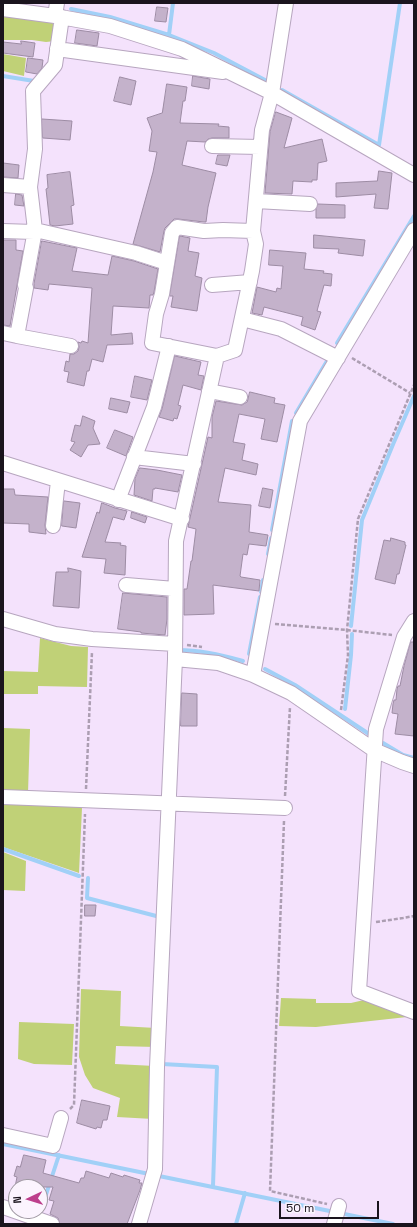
<!DOCTYPE html>
<style>
body{margin:0}
#map{position:relative;width:417px;height:1227px;overflow:hidden;background:#f4e2fc;font-family:"Space Grotesk",sans-serif}
canvas{display:block}
.frame{position:absolute;inset:0;border:4px solid #1a141d;pointer-events:none}
.north{position:absolute;left:8px;top:1179px;width:40px;height:40px;box-sizing:border-box;background:#fbf4fe;border:1px solid #a19aa4;border-radius:50%;rotate:266deg;font-size:11px;font-weight:700;line-height:16px;text-align:center;color:#1a141d}
.north::after{content:'';display:block;margin:auto;width:14px;height:18px;background:#bd3f8c;clip-path:polygon(50% 0,100% 100%,50% 72%,0 100%)}
.scale{position:absolute;left:279px;top:1201px;width:100px;height:18px;box-sizing:border-box;border:2px solid #1a141d;border-top:0;padding-left:5px;font-size:12px;line-height:14px;white-space:nowrap;color:#1a141d;-webkit-text-stroke:3px #fbf4fe;paint-order:stroke}
</style>
<div id="map">
<canvas width="417" height="1227"></canvas>
<div class="frame"></div>
<div class="north">N</div>
<div class="scale">50 m</div>
</div>
<script>
const c = document.querySelector('canvas').getContext('2d');
c.lineJoin = 'round';
function fillPath(path, color) { c.fillStyle = color; c.fill(path, 'evenodd'); }
function trace(path, color, width, dash) { c.strokeStyle = color; c.lineWidth = width; c.lineCap = dash ? 'butt' : 'round'; c.setLineDash(dash || []); c.stroke(path); }
fillPath(new Path2D(`
 M3 16 52 23 57 26 55 41 46 42 32 40H3Z
 M3 54 26 58 24 76 3 71Z
 M40 638 71 646 88 647 87 687 38 686V694H3V671L38 672Z
 M3 728 30 729 28 793H3Z
 M3 802 79 804 82 808 79 873 3 847Z
 M3 852 26 861 25 891 3 890Z
 M81 989 121 991 120 1026 156 1028V1047L116 1046 115 1064 155 1066 153 1119 117 1117 120 1098 93 1088 85 1075 79 1057Z
 M281 998 316 999V1003H351L364 1000 407 1017 316 1027 279 1026Z
 M19 1022 74 1024 72 1065 34 1064 18 1059Z`), '#c0d177');
trace(new Path2D(`
 M71 9 110 17 169 35 214 53 265 80
 M169 35 173 3
 M3 76 34 81
 M282 90 379 145 400 3
 M337 343 414 216
 M296 413 327 361
 M272 530 292 421
 M268 554 271 538
 M261 592 263 580
 M351 626 362 520 394 442 414 396
 M179 650C201 650 222 655 243 661
 M249 654 260 597
 M265 669 295 685 369 734
 M345 709 351 655 352 634
 M383 743 403 755 414 758
 M3 849 79 876
 M88 878 87 898 160 917
 M162 1062V1064L217 1067 213 1186
 M3 1144 393 1224
 M40 1213 59 1155
 M236 1224 245 1193`), '#a1d0f7', 4);
const building = new Path2D(`
 M157 7 168 8 166 22 155 21Z
 M77 30 99 33 97 46 75 43Z
 M21 41 35 43 33 57 3 53V42L21 44Z
 M28 58 43 60 42 68 37 74 26 72Z
 M193 76 210 79 209 89 192 86Z
 M120 77 136 81 131 105 114 101Z
 M167 84 187 87 185 101H183L180 123 219 124 218 126 229 127V138H212L208 139 205 142 187 141 182 165 216 173 208 207 206 222H204L178 219H174L165 228 164 231 160 252 133 244 153 172 157 152 149 151 152 131 147 118 162 113Z
 M276 112 292 118 284 148 322 139 327 161 318 163 317 180H312V182L293 181 292 194 265 193 270 132Z
 M42 119 72 121 70 140 43 138Z
 M218 155H230L227 166 216 164Z
 M3 163 19 165 18 178 3 177Z
 M379 171 392 173 388 209 374 208 376 194 336 197V183L377 181Z
 M70 172 74 205 71 206 73 224 55 226 50 225 46 189 48 188 47 175Z
 M16 194 22 195 24 206 15 205Z
 M318 204 345 205V218H316V209Z
 M314 235 365 240 363 256 338 253 339 249 314 248Z
 M180 236 190 238 188 251 199 253 195 276 202 278 197 311 171 307 173 296H170Z
 M3 240H16V250L23 251 10 326 3 325Z
 M42 241 77 248 72 271 108 275 112 256 134 261 158 269 154 292 153 295H150L149 308 113 306 111 335 132 333 133 344 107 345 103 362 92 359 89 371H87L84 386 67 382 69 372 64 371 66 361 69 362 70 354H74L78 351 79 347 78 342 81 343 82 341 88 343 92 288 49 284 48 290 34 288V284Z
 M270 250 306 253 304 269 324 271 323 273 332 274 331 286 324 285 317 311 321 312 315 330 301 325 303 317 264 307 262 315 252 313 257 287 276 292 277 288 281 289 283 266 269 265Z
 M175 356 201 362 198 375 204 376 201 390 183 385 178 405 181 406 177 419 174 418 173 421 159 417 162 409Z
 M135 376 152 380 147 400 131 397Z
 M250 392 275 398 274 403 285 405 277 442 261 439 265 419 239 414 233 442 245 444 242 460 258 464 256 475 225 468 218 502 251 505 249 532 268 535 266 546 249 544 247 555 243 554 240 576 241 577 260 580 259 591 213 585 214 614 184 615V589H187L191 561H192L196 529 188 527 208 437 212 438V417L216 401 242 405 247 402Z
 M111 398 130 402 127 413 109 409Z
 M83 416 95 421 93 428 100 444 88 445 81 457 70 450 75 442 71 441 75 425 80 426Z
 M115 430 133 437 126 456 107 448Z
 M140 468 157 470 182 475 178 492 155 488V489H153L152 501 134 495 135 479Z
 M263 488 273 490 270 508 259 506Z
 M3 489H14L15 495 48 497 45 525 46 534 29 532V524L3 523Z
 M64 501 80 503 76 528 62 526Z
 M102 503 115 508 127 511 124 520 113 517 105 542 121 543 120 545 126 546 125 575 104 573 106 559 82 557 97 512 99 513Z
 M132 512 147 517 145 523 131 518Z
 M391 538 405 542V545H406L399 574H397L395 584 375 579 384 540 390 541Z
 M68 568 81 571 79 608 53 606 56 572H68Z
 M123 593 167 597V619L165 635 141 633V632L118 629Z
 M411 642H414V736L395 734 398 714 392 713 393 704 394 700H396L397 689 398 686H400L404 666Z
 M182 693 197 694V726H181Z
 M85 905H96L95 916H85Z
 M82 1100 110 1106 107 1120H103L101 1128 97 1127 96 1129 77 1123Z
 M24 1155 46 1160 43 1173 79 1183 81 1178H84L86 1171 106 1177 109 1178 111 1173 123 1177 124 1175 140 1180 139 1183H142L140 1190 127 1224H60L58 1218 50 1214 54 1201 49 1200 53 1187H15L17 1177 14 1176 17 1166 20 1167Z`);
fillPath(building, '#c4b2cb');
trace(building, '#9d8ca4', 1);
const minor = new Path2D(`
 M3 9 55 16 110 26 182 49 272 93 414 175
 M55 16 57 3
 M57 49 223 72
 M212 146 260 147
 M3 185 30 187
 M256 201 310 204
 M35 230 136 253 167 263
 M3 231 34 232
 M212 285 250 282
 M242 319 281 329 338 358
 M3 333 17 336 26 288 25 285 35 230 30 187 35 149 33 91 55 65 62 17
 M17 336 71 346
 M217 356 152 343 156 314 162 294 172 233 177 227 204 231 223 230 253 231
 M209 391 240 397
 M134 457 194 464
 M3 463 182 519
 M118 500 154 407 169 346
 M53 526 58 481
 M126 585 175 589
 M3 619 55 634 92 639 175 644
 M414 621 404 637 376 729 359 991 414 1012
 M175 659 218 663 253 675 291 693 374 750 402 762 414 766
 M253 675 300 421 414 230
 M3 797 285 808
 M3 1135 53 1146 61 1118
 M3 1207 52 1224
 M139 1224 155 1169 157 1067 175 659 176 541 217 356 235 350 252 271 256 244 253 231 262 130 272 93 286 3
 M334 1224 339 1206`);
trace(minor, '#b7a6bf', 16);
trace(new Path2D(`
 M352 358 410 393
 M275 624 347 630 392 635
 M187 645 202 647
 M341 710 348 655 347 630 358 519 414 385
 M86 789 92 652
 M285 796 290 707
 M284 821 270 1191 327 1204
 M376 922 403 918 414 916
 M70 1109 74 1105 85 814`), '#ac9eb2', 2.5, [4, 2]);
trace(minor, '#fff', 14);
</script>
